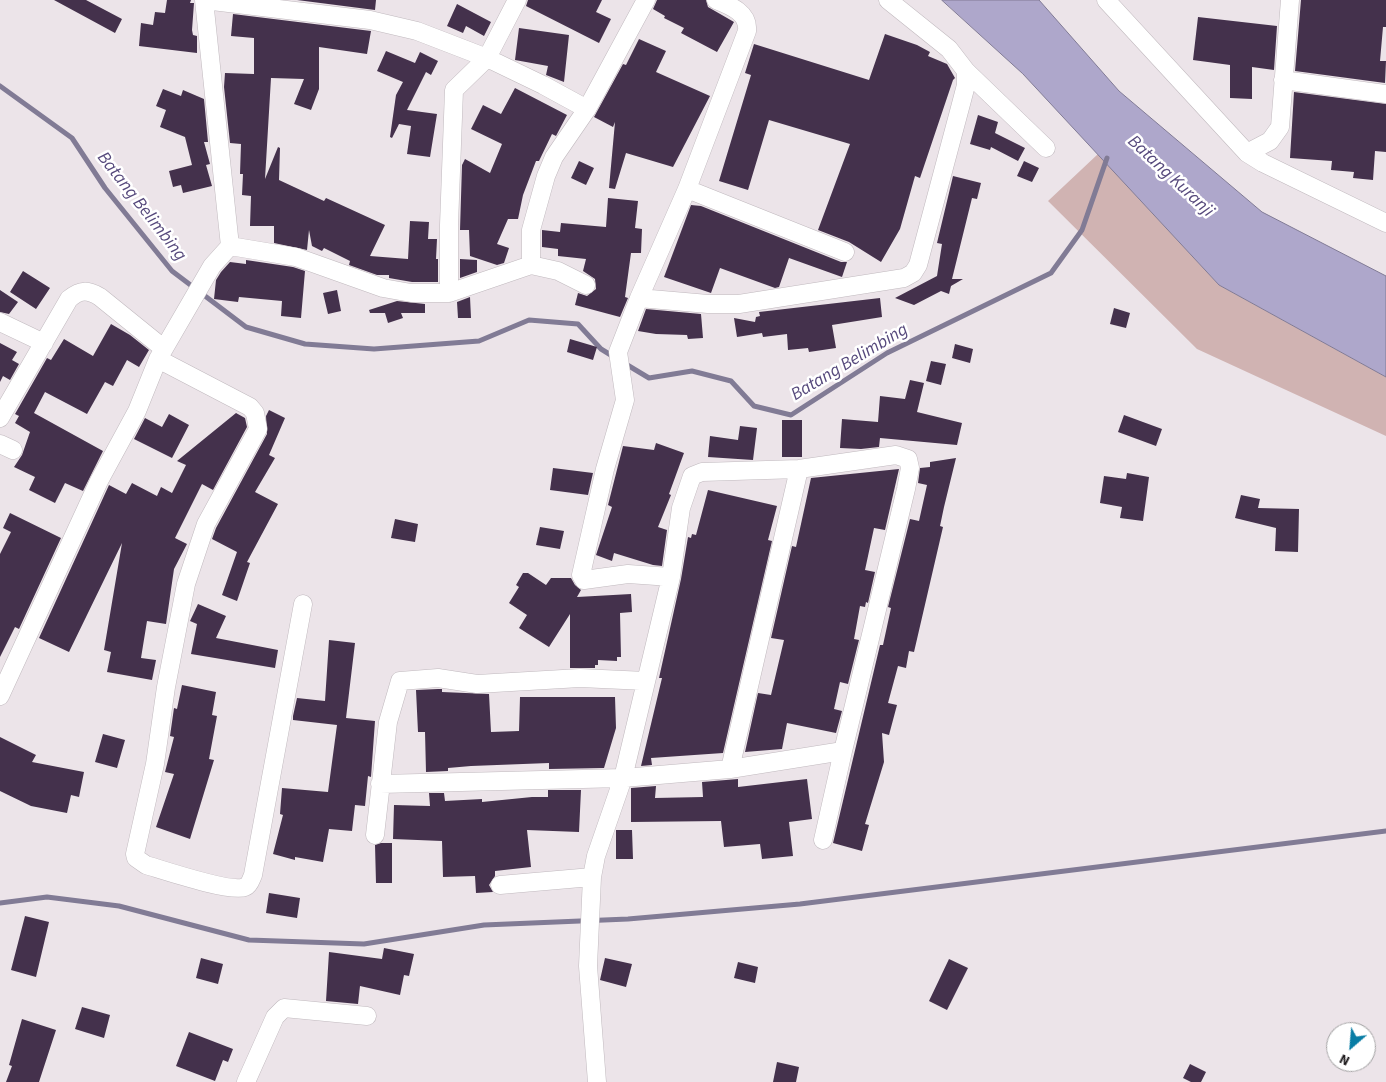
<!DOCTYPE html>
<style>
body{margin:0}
#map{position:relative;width:1386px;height:1082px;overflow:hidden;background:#ece4e9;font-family:"Source Sans 3",sans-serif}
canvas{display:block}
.north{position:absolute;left:1326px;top:1022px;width:50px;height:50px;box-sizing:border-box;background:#fff;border:1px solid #a2a1a2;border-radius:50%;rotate:207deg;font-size:14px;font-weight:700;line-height:20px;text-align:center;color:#171416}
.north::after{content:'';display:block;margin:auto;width:18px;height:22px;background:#097da5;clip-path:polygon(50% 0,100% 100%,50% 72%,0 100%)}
</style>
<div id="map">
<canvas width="1386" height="1082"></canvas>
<div class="north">N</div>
</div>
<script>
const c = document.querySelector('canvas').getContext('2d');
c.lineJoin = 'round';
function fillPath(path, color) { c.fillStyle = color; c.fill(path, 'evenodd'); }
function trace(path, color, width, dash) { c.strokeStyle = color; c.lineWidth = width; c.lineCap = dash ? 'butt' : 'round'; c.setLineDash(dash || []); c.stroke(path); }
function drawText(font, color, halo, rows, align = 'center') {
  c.font = font + ' "Source Sans 3",sans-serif'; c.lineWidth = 5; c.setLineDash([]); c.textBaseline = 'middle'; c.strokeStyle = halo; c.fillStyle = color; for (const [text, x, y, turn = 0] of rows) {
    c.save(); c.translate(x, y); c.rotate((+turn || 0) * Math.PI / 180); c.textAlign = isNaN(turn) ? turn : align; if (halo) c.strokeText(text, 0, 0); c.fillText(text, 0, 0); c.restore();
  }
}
fillPath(new Path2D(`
 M1098 154 1219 285 1386 377V436L1197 349 1048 201Z`), '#d0b3b2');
const water = new Path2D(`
 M942 0H1039L1119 91 1262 212 1386 276V377L1219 285 1023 74Z`);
fillPath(water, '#aea7cb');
trace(water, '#817b95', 1);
trace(new Path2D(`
 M0 86 72 138 105 188 172 271 246 327 305 344 374 349 479 341 529 320 578 324 601 349 614 357
 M624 363 649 378 692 371 731 381 754 406 791 415 887 353 1051 273 1082 230 1107 158
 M0 903 47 897 119 906 249 940 364 944 484 925 628 919 800 904 1386 831`), '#817b95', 5);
fillPath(new Path2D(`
 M54 0H86L122 19 115 33Z
 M167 0H191L190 3H194L192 30 193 35 197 36V53L139 46 141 23 153 25 155 12 165 13Z
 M297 0H376L375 10Z
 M528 0H602L596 12 611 19 599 43 526 6Z
 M657 0H706L708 7 734 22 717 52 681 33 684 28 664 18 665 16 653 9Z
 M1301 0H1386V27H1383L1380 61H1386L1385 83 1295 71Z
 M457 4 491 22 484 36 466 26 463 33 447 26Z
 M233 14 371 31 367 54 319 47V89L311 110 294 104 304 79 271 78 265 179 278 147 280 148 279 180 324 201 326 198 385 225 370 256 408 259 410 221 429 222 428 239H437L436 259H438V282H412L389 278V275H377L349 265 350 261 324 248 322 251 312 246 309 230 307 250 274 243V226H250L251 196 242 195 243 174H240L241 144 230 143 224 87 225 73 254 74V38L231 36Z
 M1198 17 1277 26 1274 70 1252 67V99L1230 98V65L1193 60Z
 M519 28 569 35 564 82 546 75 548 66 515 60Z
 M885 34 917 45 930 52 928 56 947 64 955 78 953 80 920 178 915 176 900 229 881 262 849 242 818 230 850 144 769 120 748 190 719 181 751 75 745 73 754 44 869 80Z
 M639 39 666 51 656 72 710 96 673 167 626 153 615 189 609 188 615 122 613 127 594 117 623 64 626 65Z
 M386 51 415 63 420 52 438 61 431 75 426 72 407 110 437 114 430 157 407 154 411 126 399 124 392 138 390 137 396 95 403 82 377 71Z
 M515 88 567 115 556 136 552 134 539 161H536L523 195 518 219H508L497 244 509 248 504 263 497 265 470 256 469 230H460L462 165 465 159 490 173 502 144 471 129 483 105 501 114Z
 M163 89 181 96 183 90 204 99 208 142H204L210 164 206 165 212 186 183 193 181 185 173 187 169 171 192 165 185 137 160 127 166 110 156 106Z
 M1294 92 1386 104V152L1375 151 1373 180 1353 178 1354 172 1331 170 1332 161 1290 158Z
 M978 115 998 122 995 133 1025 148 1018 161 991 147 990 150 970 144Z
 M579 161 594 168 586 185 571 178Z
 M1024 161 1039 168 1032 182 1017 176Z
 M953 176 981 183 977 199 972 198 952 279H963L951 286 949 294 941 291 914 305 895 298 937 276 942 244 937 243Z
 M608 198 638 201 635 228 642 229 641 253H631L625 297 628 298 620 317 575 305 578 293 587 296 596 289 595 279 583 271 586 259 558 256V249L542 247V230L560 232 561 223 606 227Z
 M691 205 701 206 841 262H847L842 277 789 258 779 287 775 288 720 268 711 293 664 277Z
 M460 259 477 260V272L460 278Z
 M246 260 293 267 305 271 301 318 281 316 282 301 239 297 238 302 214 299 216 280 221 272 230 262 246 264Z
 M23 271 50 288 36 309 10 292Z
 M0 290 18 302 9 314 0 312Z
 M337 290 341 311 328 314 323 293Z
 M470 297 471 318H458L457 302Z
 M880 298 882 317 832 325 836 348 809 352 808 348 788 350 787 334 763 337 762 333 737 337 734 318 755 322 756 317 760 316 759 312Z
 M397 301 425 304V313H401L403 318 388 323 385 313H370L369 310Z
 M1114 308 1130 313 1126 328 1110 324Z
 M646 309 701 314 703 338 688 339 687 335 656 334 638 331Z
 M111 324 130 335 149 350 139 367 127 360 113 386 105 382 87 414 45 392 34 413 103 451 83 491 65 483 55 503 29 490 35 477 14 467 22 455 30 432 15 423 19 416 15 414 47 358 51 360 64 339 93 356Z
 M570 339 597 347 593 360 567 352Z
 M0 343 17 352 12 360 19 364 10 380 3 376 0 382Z
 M955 344 973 349 970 363 952 358Z
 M931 361 946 364 941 385 926 381Z
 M910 380 924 383 917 412 962 423 957 445 880 438 879 447 861 449 840 448 842 419 878 422 880 396 905 399Z
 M269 410 285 418 269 455 275 458 255 492 278 504 247 562 250 563 237 601 222 595 237 552 212 539 216 528 267 434 266 416Z
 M236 413 245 418 247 427 213 490 202 484 175 538 187 544 174 569 166 624 147 621 141 658 156 660 152 680 107 672 111 652 104 650 122 543 69 652 39 638 109 485 126 494 132 483 157 496 161 487 172 493 186 465 177 461Z
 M169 414 189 425 172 458 134 439 145 418 162 427Z
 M1124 415 1162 429 1156 446 1118 432Z
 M782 420H802V457H782Z
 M740 426 757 428 753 460 708 457 710 436 738 440Z
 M656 443 684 453 669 494 671 495 658 527 667 530 662 566 653 565 614 553 612 561 596 555 612 507 608 505 623 446 654 450Z
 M956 458 944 507 940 526 943 527 914 652 909 651 906 668 898 666 888 703 897 705 889 735 882 733 884 762 865 824 869 825 862 851 833 843 880 645H883L891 608 888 607 910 519 919 521 927 485 918 483 920 468 930 467V462Z
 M553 468 593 473 588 495 550 490Z
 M899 469 885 530 874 528 865 570 875 572 868 603 866 602 865 607 860 606 854 639 859 640 848 684 840 682 834 709 842 711 836 733 787 723 782 749 745 752 758 693 771 695 784 640 771 638 792 546 796 547 811 478Z
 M1127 473 1149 477 1143 521 1120 518 1122 507 1100 503 1104 476 1126 479Z
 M708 490 777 506 768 540 772 541 723 753 651 758 652 765 641 766 662 678H659L681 579 688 537 691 538 692 534 696 535Z
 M1241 495 1260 499 1258 508 1299 509 1298 552 1275 551 1276 528 1235 518Z
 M10 513 61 538 19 629 15 627 0 657V554L11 532 3 528Z
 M395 519 418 524 415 542 391 538Z
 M540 527 564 531 560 549 536 545Z
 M523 573H528L546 585 551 578H571L575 585 581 590 577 597 631 594 632 612 620 613 621 657H617V661L598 660V665H595V668H570V614L549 647 519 628 527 615 509 603 519 587 516 585Z
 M198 604 226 616 216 638 278 650 275 668 191 654 197 624 190 621Z
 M329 640 355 643 346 718 375 721 371 777 368 776 365 806 355 805 352 831 329 829 323 862 295 857V860L273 854 283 815 280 814 282 788 328 792 337 725 293 720V716L297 698 325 701Z
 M182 685 216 692 212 715 217 716 209 759 214 760 190 839 156 827 174 774 165 772 174 737 170 736 174 708 177 709Z
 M438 689H442V692L489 694 491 732 519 731 520 697H615L616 728 604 768 549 769V763L471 766 448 768V771L426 772 425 732H418L416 690Z
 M103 734 125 740 117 768 95 762Z
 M0 737 36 755 32 762 84 772 79 797 71 795 67 813 31 806 0 791Z
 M738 779V787L807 779 812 819 789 822 793 856 762 859 760 844 724 847 721 821 631 822V788L656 786 655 798 703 797 702 782Z
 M548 790H581L579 832 527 830 531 867 495 871V876L489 885 493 892 476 893 475 876 443 877 442 841 393 839 394 805 430 806 429 793H444L445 801 482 799V802L532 797H548Z
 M616 830H632L633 859H616Z
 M381 843H392V883H376L375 845Z
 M269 893 300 898 297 918 266 913Z
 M25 916 49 922 36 977 11 970Z
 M384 948 414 954 409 976 404 975 400 995 360 986 358 1004 326 1001 329 952 382 959Z
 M201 958 223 964 218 984 196 978Z
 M605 958 632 964 626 987 600 980Z
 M949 959 968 968 947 1010 929 1001Z
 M738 962 758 967 755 983 734 978Z
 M82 1007 110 1015 104 1038 75 1029Z
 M22 1019 56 1030 39 1082H6L12 1066 9 1065Z
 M189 1032 233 1049 228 1062 223 1060 215 1081 176 1066Z
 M777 1062 799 1067 796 1082H773Z
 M1190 1064 1206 1072 1201 1082H1191L1183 1078Z`), '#44314c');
const minor = new Path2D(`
 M204 0 370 20 417 31 487 58 454 90 449 225V293
 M517 0 487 58 543 85 587 109
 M888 0 949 49 966 71 1046 148
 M1106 0 1247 153 1263 163 1386 223
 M1283 80 1386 94
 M1247 153 1270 141 1280 127 1290 0
 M687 189 845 252
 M230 246 296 257 383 288 411 293H449L531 265
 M586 285 558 271 531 265V230L546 176 554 157 587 109 646 0
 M639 298 708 304H739L904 278 913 273 918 265 961 104 966 85V71
 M0 322 44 343
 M158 359 250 407 255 413 258 429 206 524 186 584 166 687 155 764 135 854 136 858 146 865C163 870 231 893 245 887 250 885 251 879 253 875L303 604
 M0 418 69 299C81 289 88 290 100 297L163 348
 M0 444 13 450
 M671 577 628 574 584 580 581 575 605 469 625 400 618 352 639 298 687 189 747 31C749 13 731 6 716 0
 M0 696 99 481 137 411 158 359 212 266 230 246 204 0
 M730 769 799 469
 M380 784 623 778 730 769 843 751 906 489 910 468 908 459 896 455 799 469 702 472 692 476 681 508 671 577 623 778 596 856 592 877 588 966 597 1082
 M375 835 388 722 400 681 438 678 477 684 580 678 646 681
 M823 840 843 751
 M500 885 592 877
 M246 1082 275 1017 284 1008 367 1016`);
trace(minor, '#c0b9be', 19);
trace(minor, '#fff', 18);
drawText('italic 18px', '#56497c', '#fff', [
 ["Batang Kuranji",1170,177,43],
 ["Batang Belimbing",141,207,52],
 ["Batang Belimbing",850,363,-31]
]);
</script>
